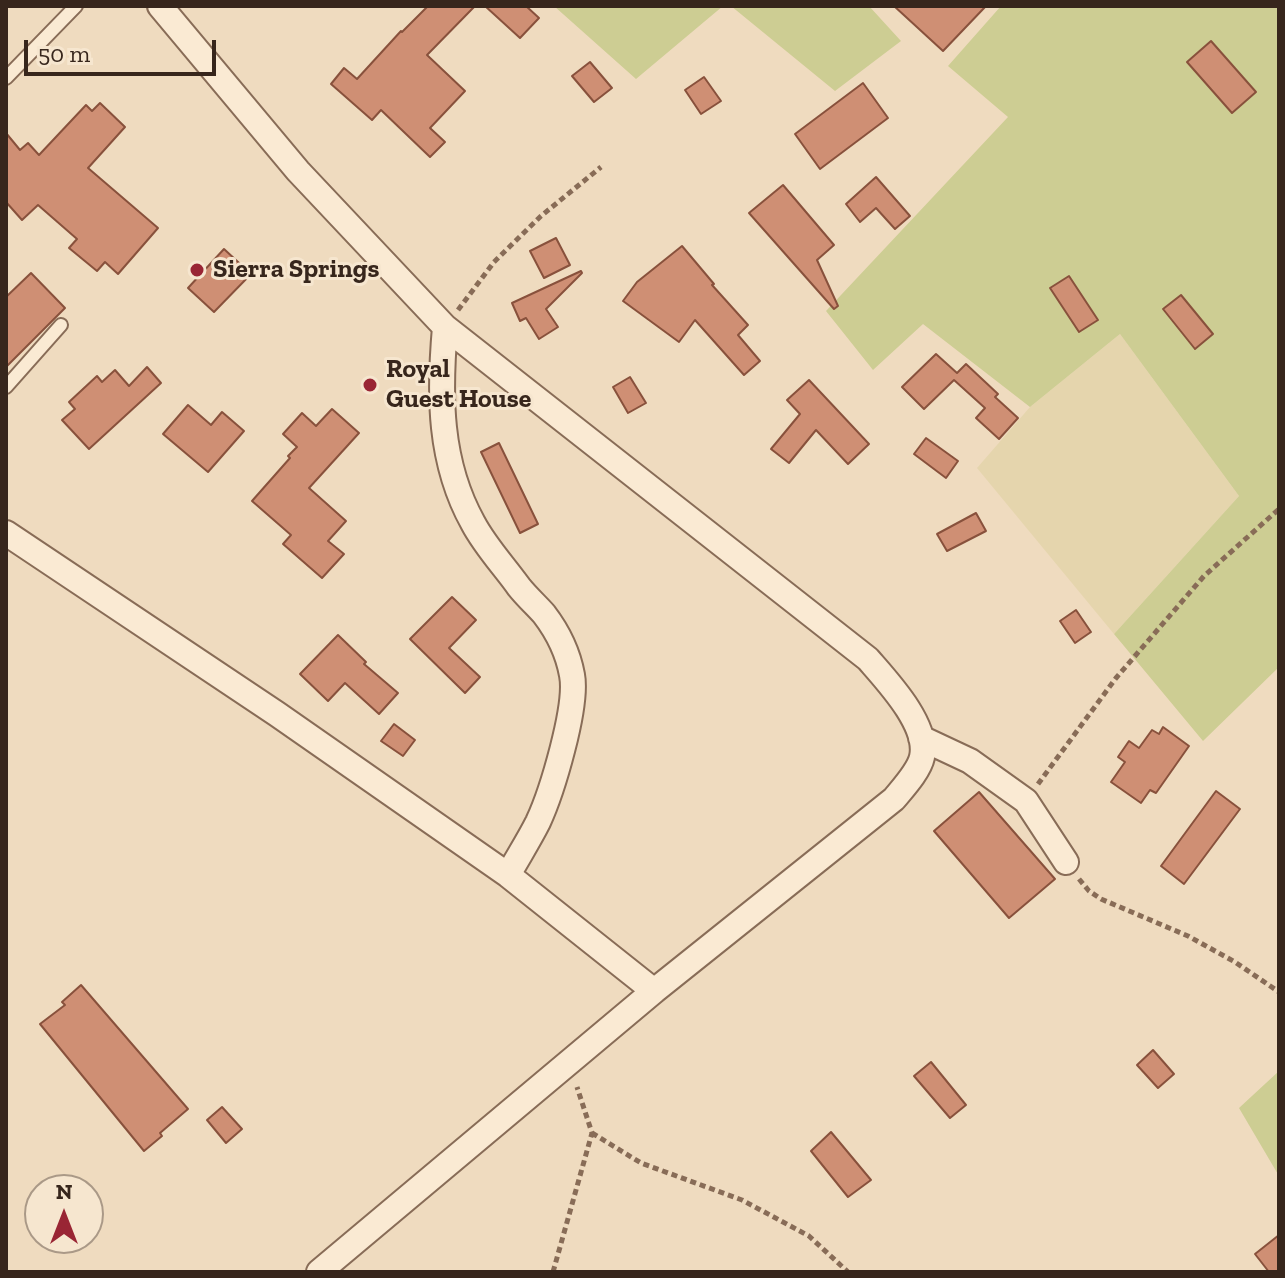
<!DOCTYPE html>
<style>
body{margin:0}
#map{position:relative;width:1285px;height:1278px;overflow:hidden;background:#efdbbf;font-family:"Zilla Slab",serif}
canvas{display:block}
.frame{position:absolute;inset:0;border:8px solid #37261c;pointer-events:none}
.north{position:absolute;left:24px;top:1174px;width:80px;height:80px;box-sizing:border-box;background:#f6e6cf;border:2px solid #aa9987;border-radius:50%;rotate:0deg;font-size:22px;font-weight:700;line-height:32px;text-align:center;color:#37261c}
.north::after{content:'';display:block;margin:auto;width:28px;height:36px;background:#992534;clip-path:polygon(50% 0,100% 100%,50% 72%,0 100%)}
.scale{position:absolute;left:24px;top:40px;width:192px;height:36px;box-sizing:border-box;border:4px solid #37261c;border-top:0;padding-left:10px;font-size:24px;line-height:28px;white-space:nowrap;color:#37261c;-webkit-text-stroke:6px #f6e6cf;paint-order:stroke}
</style>
<div id="map">
<canvas width="1285" height="1278"></canvas>
<div class="frame"></div>
<div class="north">N</div>
<div class="scale">50 m</div>
</div>
<script>
const c = document.querySelector('canvas').getContext('2d');
c.lineJoin = 'round';
function fillPath(path, color) { c.fillStyle = color; c.fill(path, 'evenodd'); }
function trace(path, color, width, dash) { c.strokeStyle = color; c.lineWidth = width; c.lineCap = dash ? 'butt' : 'round'; c.setLineDash(dash || []); c.stroke(path); }
function drawText(font, color, halo, rows, align = 'center') {
  c.font = font + ' "Zilla Slab",serif'; c.lineWidth = 6; c.setLineDash([]); c.textBaseline = 'middle'; c.strokeStyle = halo; c.fillStyle = color; for (const [text, x, y, turn = 0] of rows) {
    c.save(); c.translate(x, y); c.rotate((+turn || 0) * Math.PI / 180); c.textAlign = isNaN(turn) ? turn : align; if (halo) c.strokeText(text, 0, 0); c.fillText(text, 0, 0); c.restore();
  }
}
fillPath(new Path2D(`
 M1120 334 1239 496 1114 634 977 468 1030 407Z`), '#e5d5ad');
fillPath(new Path2D(`
 M554 6H723L636 79Z
 M731 6H869L901 41 835 91Z
 M1001 6H1279V667L1203 741 1114 634 1239 496 1120 334 1030 407 923 324 873 370 826 311 1008 117 948 66Z
 M1279 1071V1176L1239 1108Z`), '#cdcd93');
const building = new Path2D(`
 M428 6H475L427 55 465 91 430 128 445 142 430 157 381 110 372 120 331 84 344 68 357 79 401 31 402 32Z
 M485 6H526L539 18 520 38Z
 M894 6H986L943 51Z
 M1211 41 1256 92 1232 113 1187 62Z
 M590 62 612 88 594 102 572 76Z
 M704 77 721 101 701 114 685 90Z
 M863 83 888 118 820 169 795 134Z
 M100 103 125 127 88 168 158 228 118 274 105 262 97 271 69 248 77 239 38 205 22 220 6 202V133L20 150 28 143 39 155 86 105 92 111Z
 M876 177 910 216 895 229 876 208 860 222 846 204Z
 M783 185 834 245 817 260 838 306 834 309 749 213Z
 M556 238 570 265 544 278 530 251Z
 M682 246 714 284 712 285 748 325 738 335 760 361 744 375 695 320 679 342 623 301 637 282Z
 M224 249 251 274 214 312 188 288Z
 M581 271 582 273 546 309 558 327 539 339 526 318 520 321 512 303Z
 M31 273 65 308 6 367V297Z
 M1069 276 1098 320 1079 332 1050 288Z
 M1181 295 1213 334 1195 349 1163 309Z
 M936 354 957 373 966 364 998 394 995 397 1018 418 999 439 976 418 985 408 954 380 924 409 902 387Z
 M147 367 161 383 89 449 62 420 75 409 69 402 97 376 102 382 115 370 129 386Z
 M630 377 646 403 628 413 613 387Z
 M809 380 869 444 848 464 816 430 789 463 771 449 800 414 787 400Z
 M188 405 211 425 222 412 244 431 208 472 163 434Z
 M332 409 359 433 309 488 346 521 328 541 344 554 322 578 283 544 291 535 252 501 290 458 288 456 297 447 283 434 302 413 316 426Z
 M926 438 958 461 946 478 914 454Z
 M499 443 538 524 520 533 481 452Z
 M976 513 986 531 947 551 937 534Z
 M452 597 476 620 449 648 480 677 465 693 410 639Z
 M1076 610 1091 632 1075 643 1060 621Z
 M338 635 366 662 364 664 398 693 379 714 345 683 328 701 300 674Z
 M394 724 415 740 403 756 381 741Z
 M1163 727 1189 746 1156 793 1150 790 1141 803 1111 782 1125 762 1118 757 1129 741 1139 748 1152 730 1159 734Z
 M1216 791 1240 809 1184 884 1161 866Z
 M979 792 1055 879 1009 918 934 831Z
 M81 985 188 1109 160 1133 162 1136 144 1151 40 1024 65 1005 62 1002Z
 M1153 1050 1174 1074 1158 1088 1137 1065Z
 M931 1062 966 1105 950 1118 914 1076Z
 M222 1107 242 1129 226 1143 207 1120Z
 M831 1132 871 1180 848 1197 811 1151Z
 M1279 1235V1272H1269L1255 1254Z`);
fillPath(building, '#cf8f74');
trace(building, '#88513c', 2);
const service = new Path2D(`
 M6 78 76 6
 M6 387 61 325`);
const minor = new Path2D(`
 M160 6 298 171 445 327 868 659C887 681 929 725 922 757 919 771 903 788 894 799L654 991 319 1272
 M445 327C439 395 439 462 473 523 485 546 504 566 519 587 527 597 536 605 544 614 557 631 568 653 572 675 578 706 552 792 538 822 529 840 518 857 508 875
 M6 533 277 714 508 875 654 991
 M921 738 970 761 1026 801 1066 862`);
trace(service, '#886c57', 16);
trace(minor, '#886c57', 28);
trace(new Path2D(`
 M458 310 494 262 541 216 601 167
 M1038 784 1116 678 1204 576 1279 509
 M1079 879 1089 891 1101 899 1188 936 1235 962 1279 992
 M592 1133 641 1163 742 1200 809 1236 848 1272
 M553 1272 592 1133 577 1087`), '#886c57', 5, [6, 4]);
trace(service, '#faead3', 12);
trace(minor, '#faead3', 24);
for (const [x, y, r, color] of [
 [197,270,8,"#992534"],
 [370,385,8,"#992534"]
]) { const dot = new Path2D(); dot.arc(x, y, r, 0, 2 * Math.PI); c.fillStyle = color; c.fill(dot); trace(dot, '#f6e6cf', 3); }
drawText('bold 26px', '#37261c', '#f6e6cf', [
 ["Sierra Springs",213,270],
 ["Royal",386,370],
 ["Guest House",386,400]
], 'left');
</script>
